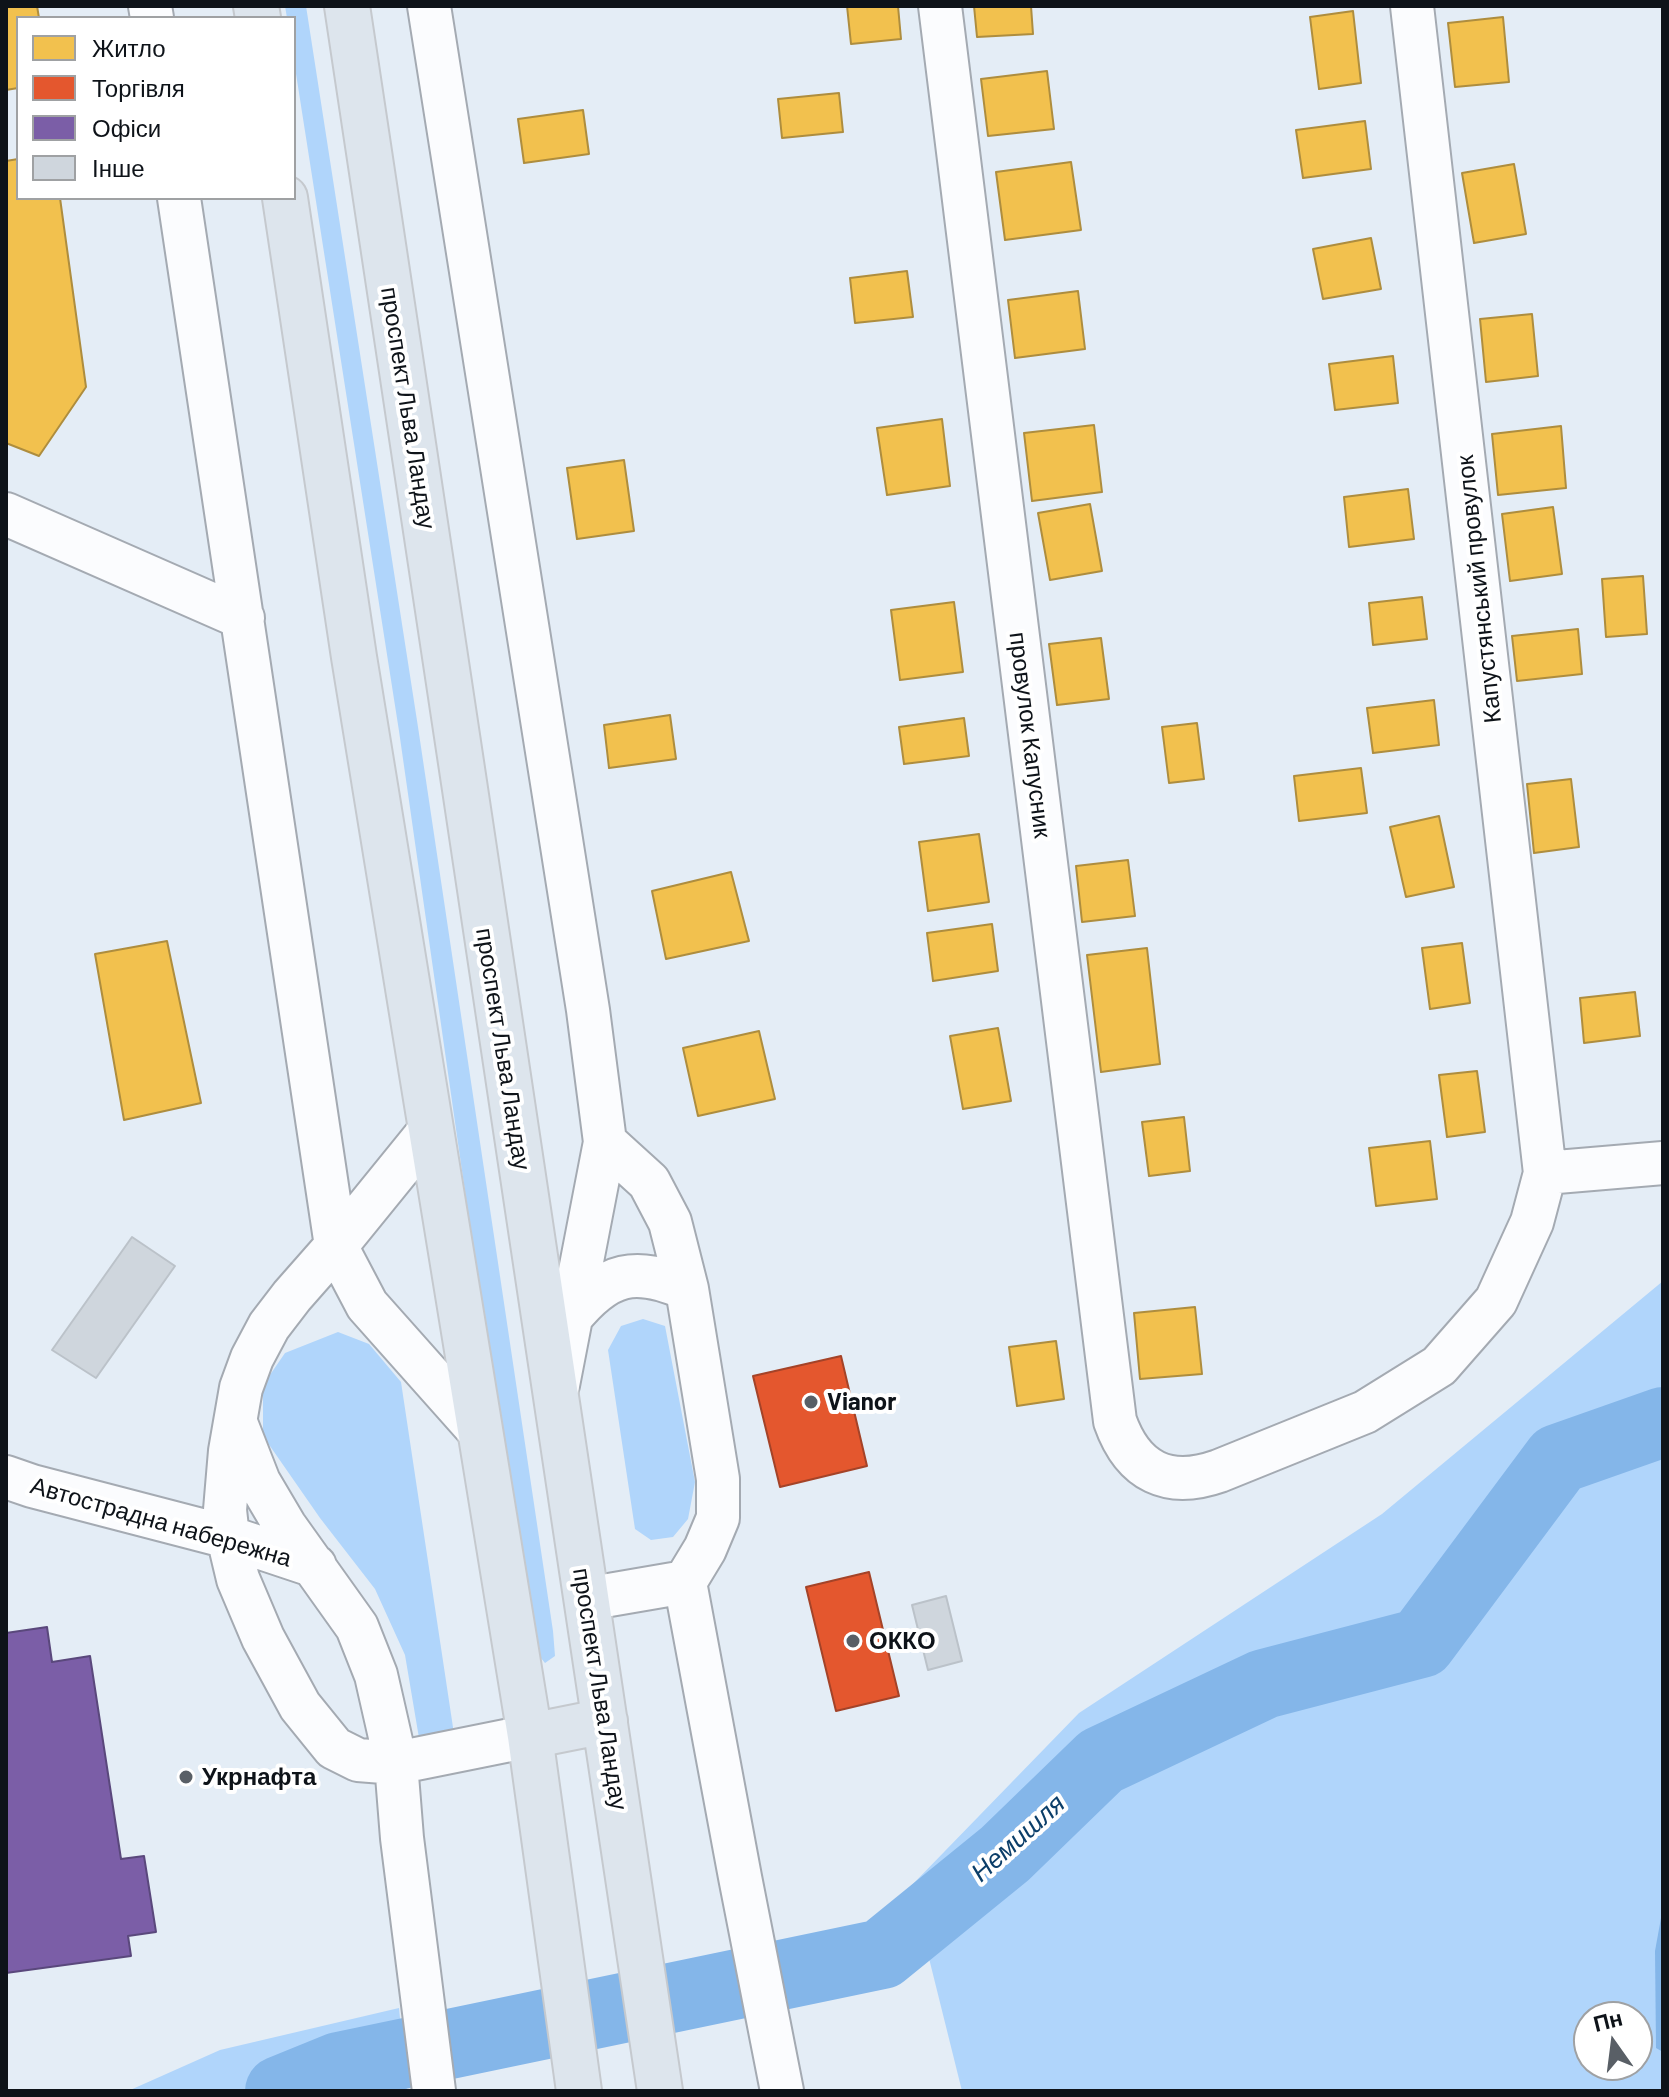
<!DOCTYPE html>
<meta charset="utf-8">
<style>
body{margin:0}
#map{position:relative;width:1669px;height:2097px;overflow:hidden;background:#e4edf6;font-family:Barlow,sans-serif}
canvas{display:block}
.frame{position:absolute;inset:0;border:8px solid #0e1319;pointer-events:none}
.legend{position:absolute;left:16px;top:16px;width:280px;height:184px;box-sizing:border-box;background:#fff;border:2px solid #9fa1a3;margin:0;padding:10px 14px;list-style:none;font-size:24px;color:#0e1319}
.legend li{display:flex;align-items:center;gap:16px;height:40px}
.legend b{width:40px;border:2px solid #9fa1a3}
.north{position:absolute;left:1573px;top:2001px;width:80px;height:80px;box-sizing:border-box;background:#fff;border:2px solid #9fa1a3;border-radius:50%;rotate:346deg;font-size:22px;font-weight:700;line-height:32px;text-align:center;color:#0e1319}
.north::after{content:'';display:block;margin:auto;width:28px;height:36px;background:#595f66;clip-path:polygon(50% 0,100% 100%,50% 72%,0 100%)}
</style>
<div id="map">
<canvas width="1669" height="2097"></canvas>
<div class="frame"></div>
<ul class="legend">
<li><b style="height:22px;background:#f2c14e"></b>Житло</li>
<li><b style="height:22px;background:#e4572e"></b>Торгівля</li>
<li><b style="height:22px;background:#7b5ea7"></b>Офіси</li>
<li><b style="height:22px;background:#cfd6dd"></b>Інше</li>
</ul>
<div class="north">Пн</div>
</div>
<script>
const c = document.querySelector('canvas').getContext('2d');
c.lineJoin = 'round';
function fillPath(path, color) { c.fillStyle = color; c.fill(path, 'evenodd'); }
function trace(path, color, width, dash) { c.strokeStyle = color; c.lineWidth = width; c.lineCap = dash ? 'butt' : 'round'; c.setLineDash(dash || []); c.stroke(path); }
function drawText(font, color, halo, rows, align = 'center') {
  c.font = font + ' Barlow,sans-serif'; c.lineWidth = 8; c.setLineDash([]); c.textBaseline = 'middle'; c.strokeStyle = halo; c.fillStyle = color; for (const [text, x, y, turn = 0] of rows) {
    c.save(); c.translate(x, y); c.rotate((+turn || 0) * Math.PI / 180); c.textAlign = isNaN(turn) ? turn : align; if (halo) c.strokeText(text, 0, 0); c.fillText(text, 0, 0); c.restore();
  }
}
fillPath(new Path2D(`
 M285 6H306L418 727 553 1631 555 1656 545 1663 536 1652 513 1527 399 731 294 61V18H287Z
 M1663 1281V2091H962L911 1886 1079 1713 1382 1514ZM1589 2017H1637V2065H1589Z
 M643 1319 665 1326 695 1482 688 1519 673 1537 651 1540 635 1529 608 1350 621 1326Z
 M338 1332 369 1344 401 1382 454 1734 419 1738 405 1655 375 1589 320 1518 263 1436V1385L285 1353Z
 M399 2008 407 2091H128L220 2050Z`), '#b0d5fb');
fillPath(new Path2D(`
 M1663 1907V2052L1656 2048 1655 1951Z`), '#84b6e9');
const homes = new Path2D(`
 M6 6H37L39 18H18V88L6 90Z
 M847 6H898L901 39 851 44Z
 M974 6H1031L1033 34 977 37Z
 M1353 11 1361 83 1319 89 1310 17Z
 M1503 17 1509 82 1455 87 1448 23Z
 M1047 71 1054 129 988 136 981 79Z
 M839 93 843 132 782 138 778 99Z
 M583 110 589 154 524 163 518 119Z
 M1365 121 1371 169 1303 178 1296 130Z
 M18 159V198H60L86 387 39 456 6 443V161Z
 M1071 162 1081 230 1005 240 996 172Z
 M1514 164 1526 234 1474 243 1462 173Z
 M1371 238 1381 289 1323 299 1313 249Z
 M907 271 913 317 855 323 850 278Z
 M1078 291 1085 349 1015 358 1008 300Z
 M1532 314 1538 376 1486 382 1480 319Z
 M1393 356 1398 403 1335 410 1329 364Z
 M942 419 950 486 887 495 877 428Z
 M1094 425 1102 492 1032 501 1024 433Z
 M1561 426 1566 488 1498 495 1492 434Z
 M624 460 634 531 577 539 567 468Z
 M1408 489 1414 539 1349 547 1344 497Z
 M1090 504 1102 571 1050 580 1038 513Z
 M1553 507 1562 574 1510 581 1502 514Z
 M1643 576 1647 634 1606 637 1602 579Z
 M1422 597 1427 639 1373 645 1369 603Z
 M954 602 963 672 900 680 891 610Z
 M1578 629 1582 674 1517 681 1512 636Z
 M1101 638 1109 699 1057 705 1049 644Z
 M1434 700 1439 745 1373 753 1367 708Z
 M670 715 676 759 609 768 604 725Z
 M964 718 969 756 904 764 899 727Z
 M1197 723 1204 779 1169 783 1162 727Z
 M1361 768 1367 813 1299 821 1294 776Z
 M1571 779 1579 847 1534 853 1527 784Z
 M1439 816 1454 887 1406 897 1390 827Z
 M979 834 989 902 928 911 919 842Z
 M1128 860 1135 916 1082 922 1076 866Z
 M731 872 749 941 666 959 652 891Z
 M992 924 998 971 933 981 927 933Z
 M167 941 201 1103 124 1120 95 954Z
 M1462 943 1470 1003 1430 1009 1422 948Z
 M1147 948 1160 1064 1101 1072 1087 955Z
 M1635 992 1640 1036 1584 1043 1580 998Z
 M998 1028 1011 1101 963 1109 950 1036Z
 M759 1031 775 1099 698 1116 683 1048Z
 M1477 1071 1485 1132 1447 1137 1439 1075Z
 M1184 1117 1190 1171 1149 1176 1142 1122Z
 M1430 1141 1437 1199 1376 1206 1369 1148Z
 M1195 1307 1202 1374 1140 1379 1134 1313Z
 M1056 1341 1064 1399 1017 1406 1009 1347Z`);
fillPath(homes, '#f2c14e');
trace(homes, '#ae8d3e', 2);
const shops = new Path2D(`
 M841 1356 867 1466 780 1487 753 1376Z
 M869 1572 899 1696 836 1711 806 1587Z`);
fillPath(shops, '#e4572e');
trace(shops, '#a44328', 2);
const offices = new Path2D(`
 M47 1627 52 1662 90 1656 121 1859 144 1856 156 1932 128 1936 131 1956 6 1973V1633Z`);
fillPath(offices, '#7b5ea7');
trace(offices, '#5a487c', 2);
trace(new Path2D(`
 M280 2091 339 2067 882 1954 1005 1854 1101 1761 1264 1684 1421 1643 1558 1459 1663 1422`), '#84b6e9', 70);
const building = new Path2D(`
 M132 1237 175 1266 96 1378 52 1350Z
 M946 1596 962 1661 928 1670 912 1605Z`);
fillPath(building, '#cfd6dd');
trace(building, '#bbc2c9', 2);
const minor = new Path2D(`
 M150 6 152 18
 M429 6 588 1010 605 1142 558 1385
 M940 6 1115 1421C1133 1472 1168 1489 1219 1471L1365 1412 1439 1366 1496 1301 1532 1222 1545 1173 1412 6
 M179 198 336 1246 367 1305 480 1432
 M6 514 243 618
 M431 1129 336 1246 292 1296 269 1326 252 1358 241 1388 230 1451 225 1510 228 1537 238 1579 263 1638 300 1706 334 1748 358 1760 396 1763 530 1736
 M605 1142 649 1182 670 1222 687 1289 718 1479V1518L705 1549 685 1582
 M1545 1173 1663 1163
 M571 1317C608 1272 635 1266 687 1289
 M236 1423 259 1482 285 1526 357 1627 376 1675 396 1763 402 1838 434 2091
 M6 1477 32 1486 228 1537 315 1566
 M586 1599 685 1582 740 1877 782 2091`);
const major = new Path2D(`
 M256 6 258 18
 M347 6C451 701 558 1396 660 2091
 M285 198 354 657 530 1736 579 2091
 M530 1736 605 1721`);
trace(minor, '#a4aab2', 46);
trace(major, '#c5c9ce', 48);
trace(minor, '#fbfcfe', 42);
trace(major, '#dde5ed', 44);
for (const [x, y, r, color] of [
 [811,1402,8,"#595f66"],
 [853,1641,8,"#595f66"],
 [186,1777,8,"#595f66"]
]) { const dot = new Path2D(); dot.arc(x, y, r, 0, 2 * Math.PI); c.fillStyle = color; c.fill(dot); trace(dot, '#fff', 3); }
drawText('24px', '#0e1319', '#fff', [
 ["проспект Льва Ландау",408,408,81],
 ["Капустянський провулок",1479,589,-96],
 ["провулок Капусник",1030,735,83],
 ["проспект Льва Ландау",503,1049,81],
 ["Автострадна набережна",161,1522,16],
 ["проспект Льва Ландау",600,1689,81]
]);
drawText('bold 24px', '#0e1319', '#fff', [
 ["Vianor",827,1402],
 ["ОККО",869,1641],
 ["Укрнафта",202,1777]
], 'left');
drawText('italic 26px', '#0b3e69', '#fff', [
 ["Немишля",1018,1838,-42]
]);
</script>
